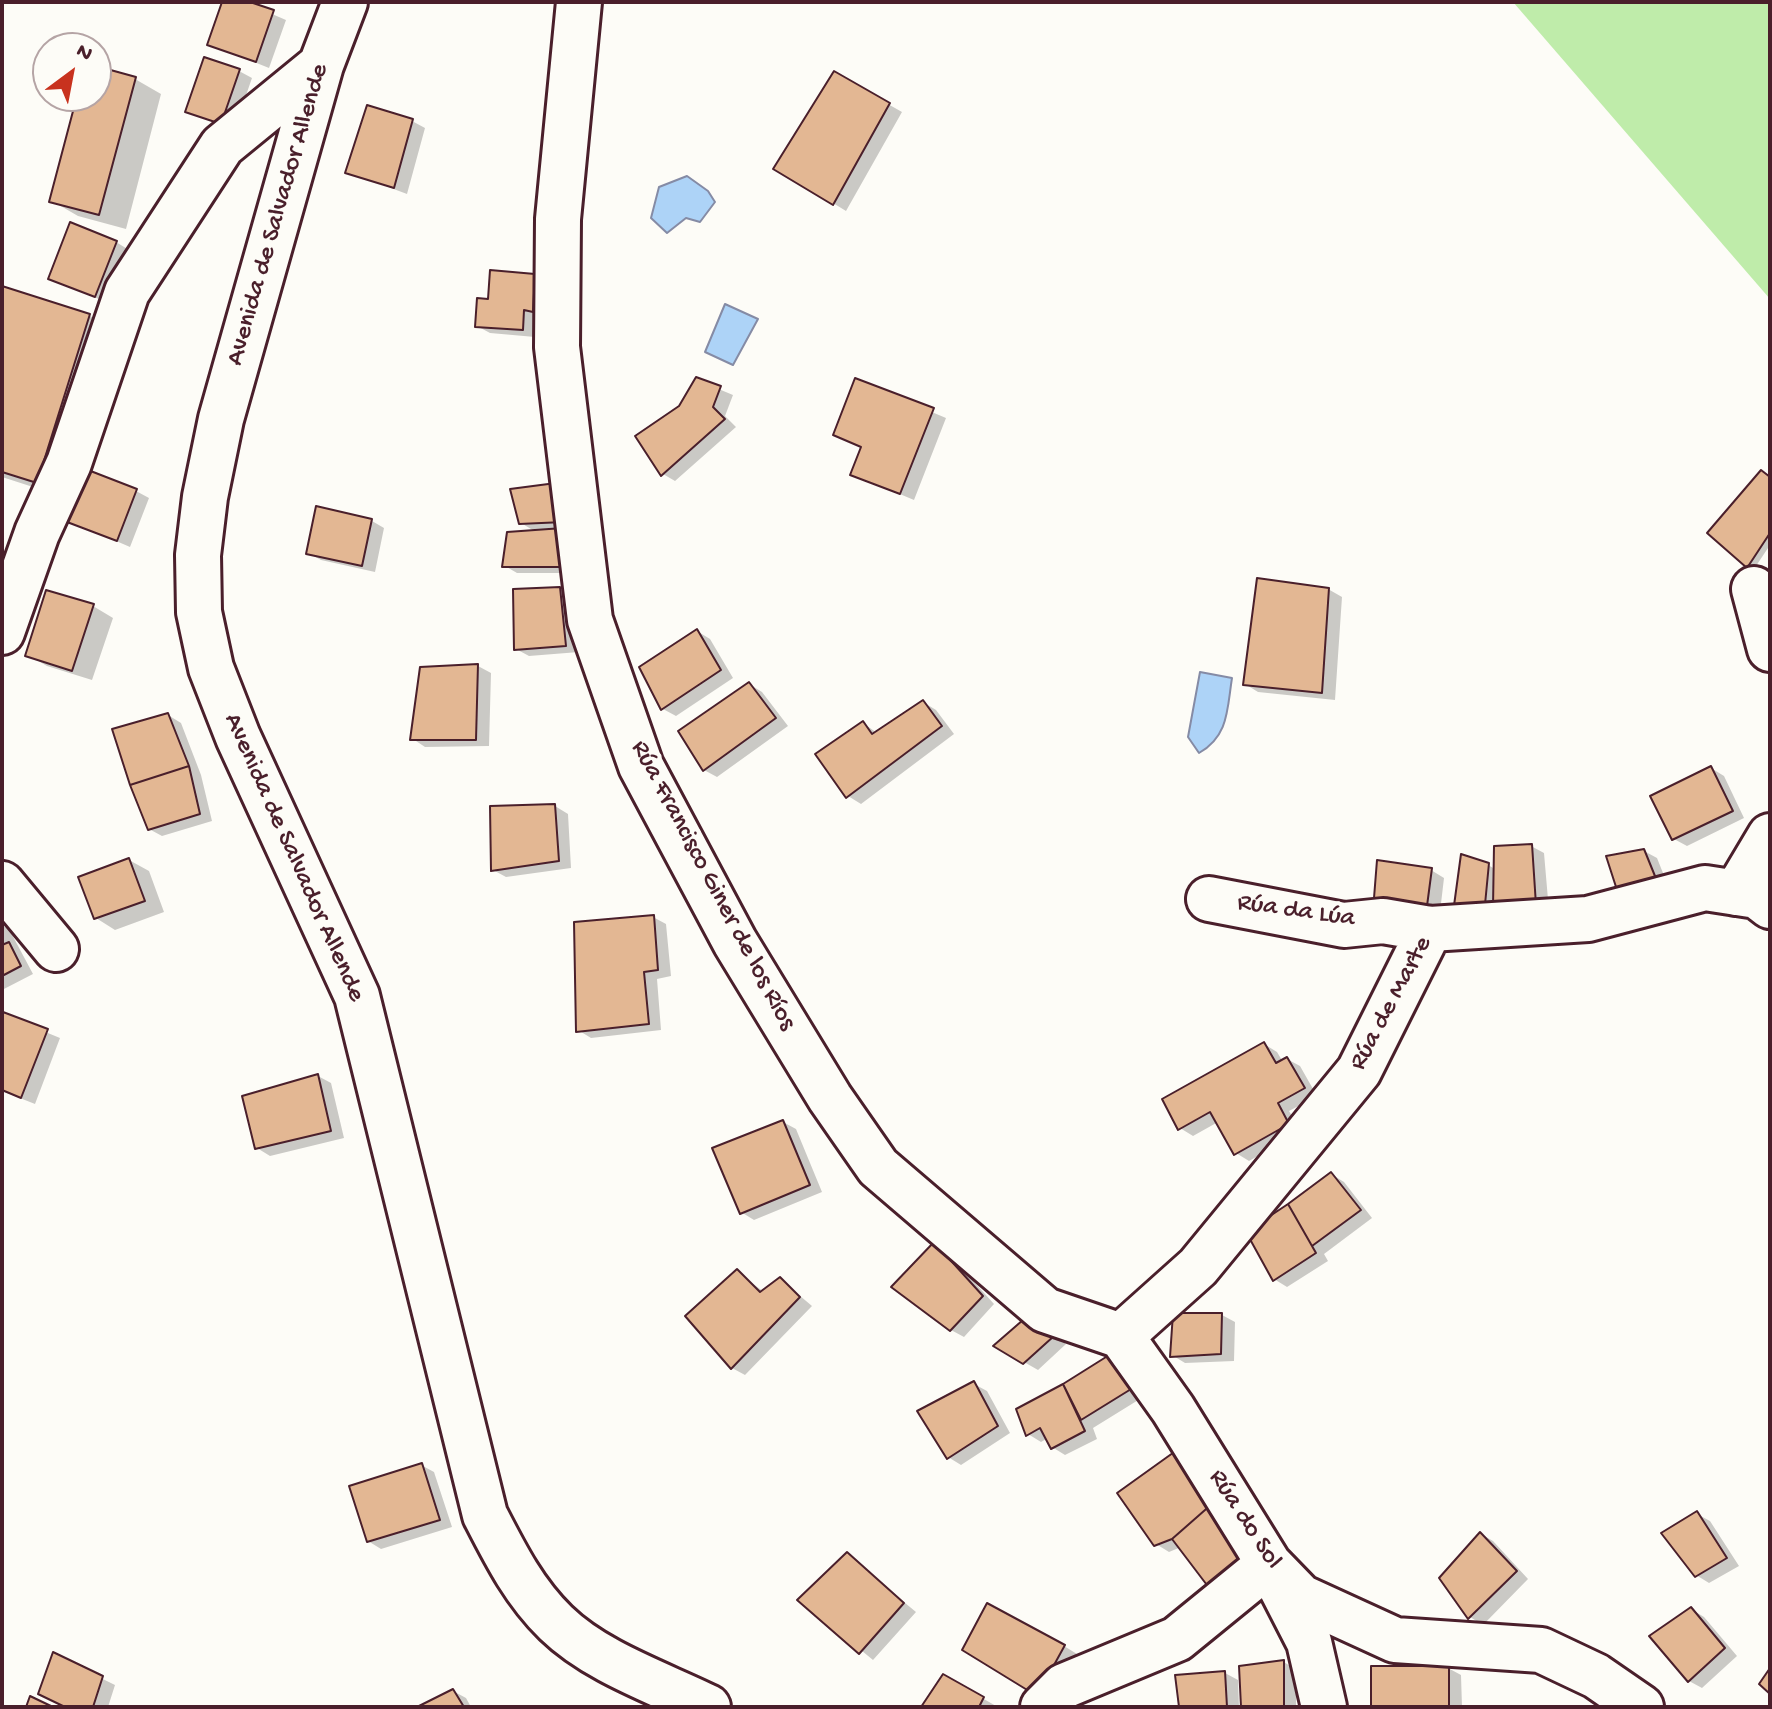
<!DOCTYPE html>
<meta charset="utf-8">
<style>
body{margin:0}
#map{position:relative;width:1772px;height:1709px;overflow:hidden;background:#fdfcf7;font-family:"Gochi Hand",sans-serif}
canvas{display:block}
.frame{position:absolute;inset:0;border:4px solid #4a1f2b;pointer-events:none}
.north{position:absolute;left:32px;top:32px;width:80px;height:80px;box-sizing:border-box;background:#fdfcf7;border:2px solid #b5a4a5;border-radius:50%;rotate:32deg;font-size:22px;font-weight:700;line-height:32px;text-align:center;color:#4a1f2b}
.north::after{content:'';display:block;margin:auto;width:28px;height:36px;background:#c8321e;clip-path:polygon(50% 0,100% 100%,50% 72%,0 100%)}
</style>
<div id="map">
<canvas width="1772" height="1709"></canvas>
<div class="frame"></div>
<div class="north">N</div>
</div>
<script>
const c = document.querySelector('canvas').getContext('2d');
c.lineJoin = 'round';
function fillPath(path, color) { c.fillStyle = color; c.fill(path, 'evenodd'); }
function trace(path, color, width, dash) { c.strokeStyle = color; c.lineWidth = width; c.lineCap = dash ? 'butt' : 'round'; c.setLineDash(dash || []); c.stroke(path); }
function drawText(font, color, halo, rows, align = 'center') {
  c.font = font + ' "Gochi Hand",sans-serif'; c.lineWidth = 8; c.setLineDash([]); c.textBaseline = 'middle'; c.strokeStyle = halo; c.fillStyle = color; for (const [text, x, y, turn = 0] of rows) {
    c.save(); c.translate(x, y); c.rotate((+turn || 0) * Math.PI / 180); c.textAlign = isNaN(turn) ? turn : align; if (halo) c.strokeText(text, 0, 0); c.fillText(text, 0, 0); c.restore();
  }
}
fillPath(new Path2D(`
 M1513 2H1770V299Z`), '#bfecaa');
const water = new Path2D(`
 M687 176 708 191 715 202 700 222 686 218 667 233 651 218 659 187Z
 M725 304 758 319 733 365 705 352Z
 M1200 672 1232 678C1227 709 1229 736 1199 753L1188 737Z`);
fillPath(water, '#add3f7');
trace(water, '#858ba5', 2);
fillPath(new Path2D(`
 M224 2H244L286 20 269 68 209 44Z
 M96 68 135 79 161 94 126 229 78 216 52 201 79 96H96Z
 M239 71 252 78 234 130 188 111Z
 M835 74 902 112 846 211 776 168Z
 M412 121 425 128 407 194 348 172Z
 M116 242 129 250 108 303 50 278Z
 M535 276 548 284 535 337 490 333 477 326 490 301Z
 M2 288 90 316 116 331 64 497 2 477Z
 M697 380 733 395 725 416 736 427 675 481 663 474 681 407Z
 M856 380 946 418 914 500 852 474 863 448 835 435Z
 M1770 478V545L1754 569 1710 533Z
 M555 485 580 573H517L505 566 536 532 521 523Z
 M136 491 149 498 130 547 70 521Z
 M372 521 384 528 375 572 321 560 308 553Z
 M560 589 573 596 579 652 529 656 516 649Z
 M1328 589 1342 597 1335 700 1258 692 1245 684Z
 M93 606 113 618 92 680 47 666 28 655Z
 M697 631 710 639 733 678 676 716 663 709Z
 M478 666 491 673 489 746 425 747 413 739Z
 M749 684 762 692 788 726 717 777 704 770Z
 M923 702 936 710 954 734 861 804 848 796 863 723 877 733Z
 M168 715 181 723 201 775 212 821 162 836 149 829Z
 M1711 768 1724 776 1744 818 1687 846 1674 839Z
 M555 806 568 814 571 868 506 877 493 870Z
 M1531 846 1544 853 1549 911 1468 920 1488 865 1495 869Z
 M1644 851 1657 858 1669 888 1618 889Z
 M129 860 149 871 164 912 115 930 96 918Z
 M1431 870 1444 878 1440 912 1390 904 1376 897Z
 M653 917 666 924 671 976 657 979 661 1030 591 1038 578 1030Z
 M2 925 9 929 33 974 2 990Z
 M4 1015 60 1038 35 1104 2 1091Z
 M1264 1044 1277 1052 1283 1062 1287 1059 1300 1066 1317 1096 1289 1111 1301 1131 1249 1161 1236 1153 1218 1122 1193 1136 1180 1128Z
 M318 1076 331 1083 344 1138 270 1156 257 1148Z
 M783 1122 796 1129 822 1192 754 1220 741 1212Z
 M1331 1174 1344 1182 1372 1218 1324 1254 1328 1261 1287 1287 1274 1279Z
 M934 1245 947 1252 994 1304 964 1337 951 1330Z
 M737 1272 764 1292 780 1279 812 1306 745 1375 732 1368 688 1317Z
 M1222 1315 1235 1322 1234 1361 1185 1363 1172 1355Z
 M1044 1323 1066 1344 1038 1370 996 1346Z
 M1114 1354 1148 1394 1093 1428 1097 1439 1065 1455 1052 1447 1048 1438 1041 1442 1028 1434 1018 1410Z
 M974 1384 987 1391 1010 1433 961 1465 948 1457Z
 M1177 1452 1181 1547 1169 1552 1156 1544Z
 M421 1465 434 1472 452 1527 381 1549 368 1541Z
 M1697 1514 1710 1521 1739 1566 1709 1583 1696 1575Z
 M1481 1534 1493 1541 1528 1579 1483 1625 1470 1617 1441 1578Z
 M847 1555 916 1612 873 1660 800 1600Z
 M1691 1609 1704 1617 1737 1656 1702 1688 1689 1681Z
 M1064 1646 1077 1654 1051 1702 965 1649Z
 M54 1655 115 1685 108 1707H66Z
 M1284 1662 1296 1670V1707H1243Z
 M1448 1668 1461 1675 1462 1707H1373Z
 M1225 1673 1238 1680 1239 1707H1181Z
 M944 1676 996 1706V1707H924Z
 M453 1691 466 1698 471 1707H421Z`), '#0003');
const building = new Path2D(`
 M222 2H250L274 10 256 62 207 45Z
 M204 57 240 69 221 124 185 112Z
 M96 66 136 77 99 215 49 202 77 96H96Z
 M834 71 890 103 833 205 773 169Z
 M367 105 413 119 394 188 345 173Z
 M70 222 117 241 95 297 48 279Z
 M490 270 535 274 533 312 524 310 523 330 475 327 477 298 488 299Z
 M2 286 90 314 37 483 2 472Z
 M696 377 721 386 713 407 725 419 661 476 635 436 679 406Z
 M855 378 934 408 900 494 850 475 861 447 833 435Z
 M88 470 137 489 117 541 67 522Z
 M1761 470 1770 477V533L1747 568 1707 533Z
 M556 483 564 522 519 524 510 489Z
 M316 506 372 519 362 566 306 554Z
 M563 528 568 567H502L507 532Z
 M1257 578 1329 588 1322 693 1243 685Z
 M560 587 566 646 514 650 513 589Z
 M46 590 94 604 72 671 25 656Z
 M697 629 721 670 661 710 639 667Z
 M478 664 476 740H410L420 667Z
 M749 682 776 718 703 771 678 731Z
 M923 700 942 726 846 798 815 754 863 721 872 734Z
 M168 713 189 766 130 785 112 729Z
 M189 766 200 814 148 830 130 785Z
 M1711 766 1733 811 1672 840 1650 796Z
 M555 804 559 861 491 871 490 806Z
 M1532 844 1536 905 1493 907 1494 846Z
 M1644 849 1657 881 1617 890 1606 856Z
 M1461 854 1489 863 1484 915 1453 913Z
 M129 858 145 901 94 919 78 877Z
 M1377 860 1432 868 1427 906 1374 898Z
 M654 915 658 970 644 972 649 1024 576 1032 574 922Z
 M9 942 21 966 2 976V945Z
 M3 1012 48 1029 21 1098 2 1090Z
 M1264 1042 1276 1063 1287 1057 1305 1088 1278 1103 1289 1124 1234 1155 1210 1112 1178 1130 1162 1099Z
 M318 1074 331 1131 255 1149 242 1096Z
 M783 1120 810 1185 740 1214 712 1148Z
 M1331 1172 1361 1210 1312 1246 1288 1204Z
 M1288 1204 1316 1253 1273 1281 1246 1232Z
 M934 1242 983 1296 950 1331 891 1287Z
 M737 1269 760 1292 780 1277 800 1297 731 1369 685 1316Z
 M1031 1313 1054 1336 1023 1364 993 1346Z
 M1173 1313H1222L1221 1354 1170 1357Z
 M1114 1352 1136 1386 1081 1420 1063 1384Z
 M974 1381 998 1426 947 1459 917 1411Z
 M1063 1384 1085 1431 1051 1449 1040 1428 1026 1436 1016 1409Z
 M1177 1450 1213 1503 1172 1539 1154 1546 1117 1493Z
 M422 1463 440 1520 367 1542 349 1486Z
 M1213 1503 1252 1554 1216 1597 1172 1539Z
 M1697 1511 1727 1558 1695 1577 1661 1533Z
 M1480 1532 1517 1571 1468 1619 1439 1578Z
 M847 1552 904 1603 859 1654 797 1600Z
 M987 1603 1065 1645 1037 1696 962 1650Z
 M1691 1607 1725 1648 1688 1682 1649 1636Z
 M53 1652 103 1676 93 1707H65L38 1694Z
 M1284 1660V1707H1241L1239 1666Z
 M1371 1666H1449V1707H1371Z
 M1770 1668V1694L1759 1684Z
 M1225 1671 1227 1707H1179L1175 1675Z
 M943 1674 984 1697 979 1707H921Z
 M453 1689 464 1707H417Z
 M30 1696 53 1707H26Z`);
fillPath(building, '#e3b793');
trace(building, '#4a1f2b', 2);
const minor = new Path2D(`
 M345 2 321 65 221 419 205 497 198 555 199 612 211 668 238 737 357 996 485 1515C505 1554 524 1592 556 1623 596 1662 659 1683 708 1707
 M579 2 558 219 557 347 590 620 641 766 735 942 830 1098 878 1167 1045 1310 1121 1336
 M1754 589 1770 649
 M2 632 37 533 69 463 127 292 222 146 321 65
 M2 884 56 949
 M1736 893 1770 836
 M1209 899 1344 925 1383 921 1430 929
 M1121 1336 1198 1267 1359 1071 1430 929 1588 919 1705 888 1757 896 1770 906
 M1121 1336 1173 1409 1269 1564 1301 1597 1395 1640 1541 1650 1596 1676 1641 1707
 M1043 1707 1064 1686 1177 1639 1269 1564 1309 1642 1324 1707`);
trace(minor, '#4a1f2b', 50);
trace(minor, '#fdfcf7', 44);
drawText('26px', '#4a1f2b', '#fdfcf7', [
 ["Avenida de Salvador Allende",279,215,-74],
 ["Avenida de Salvador Allende",293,858,66],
 ["Rúa Francisco Giner de los Ríos",712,886,62],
 ["Rúa da Lúa",1296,912,8],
 ["Rúa de Marte",1392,1004,-62],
 ["Rúa do Sol",1244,1520,57]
]);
</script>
